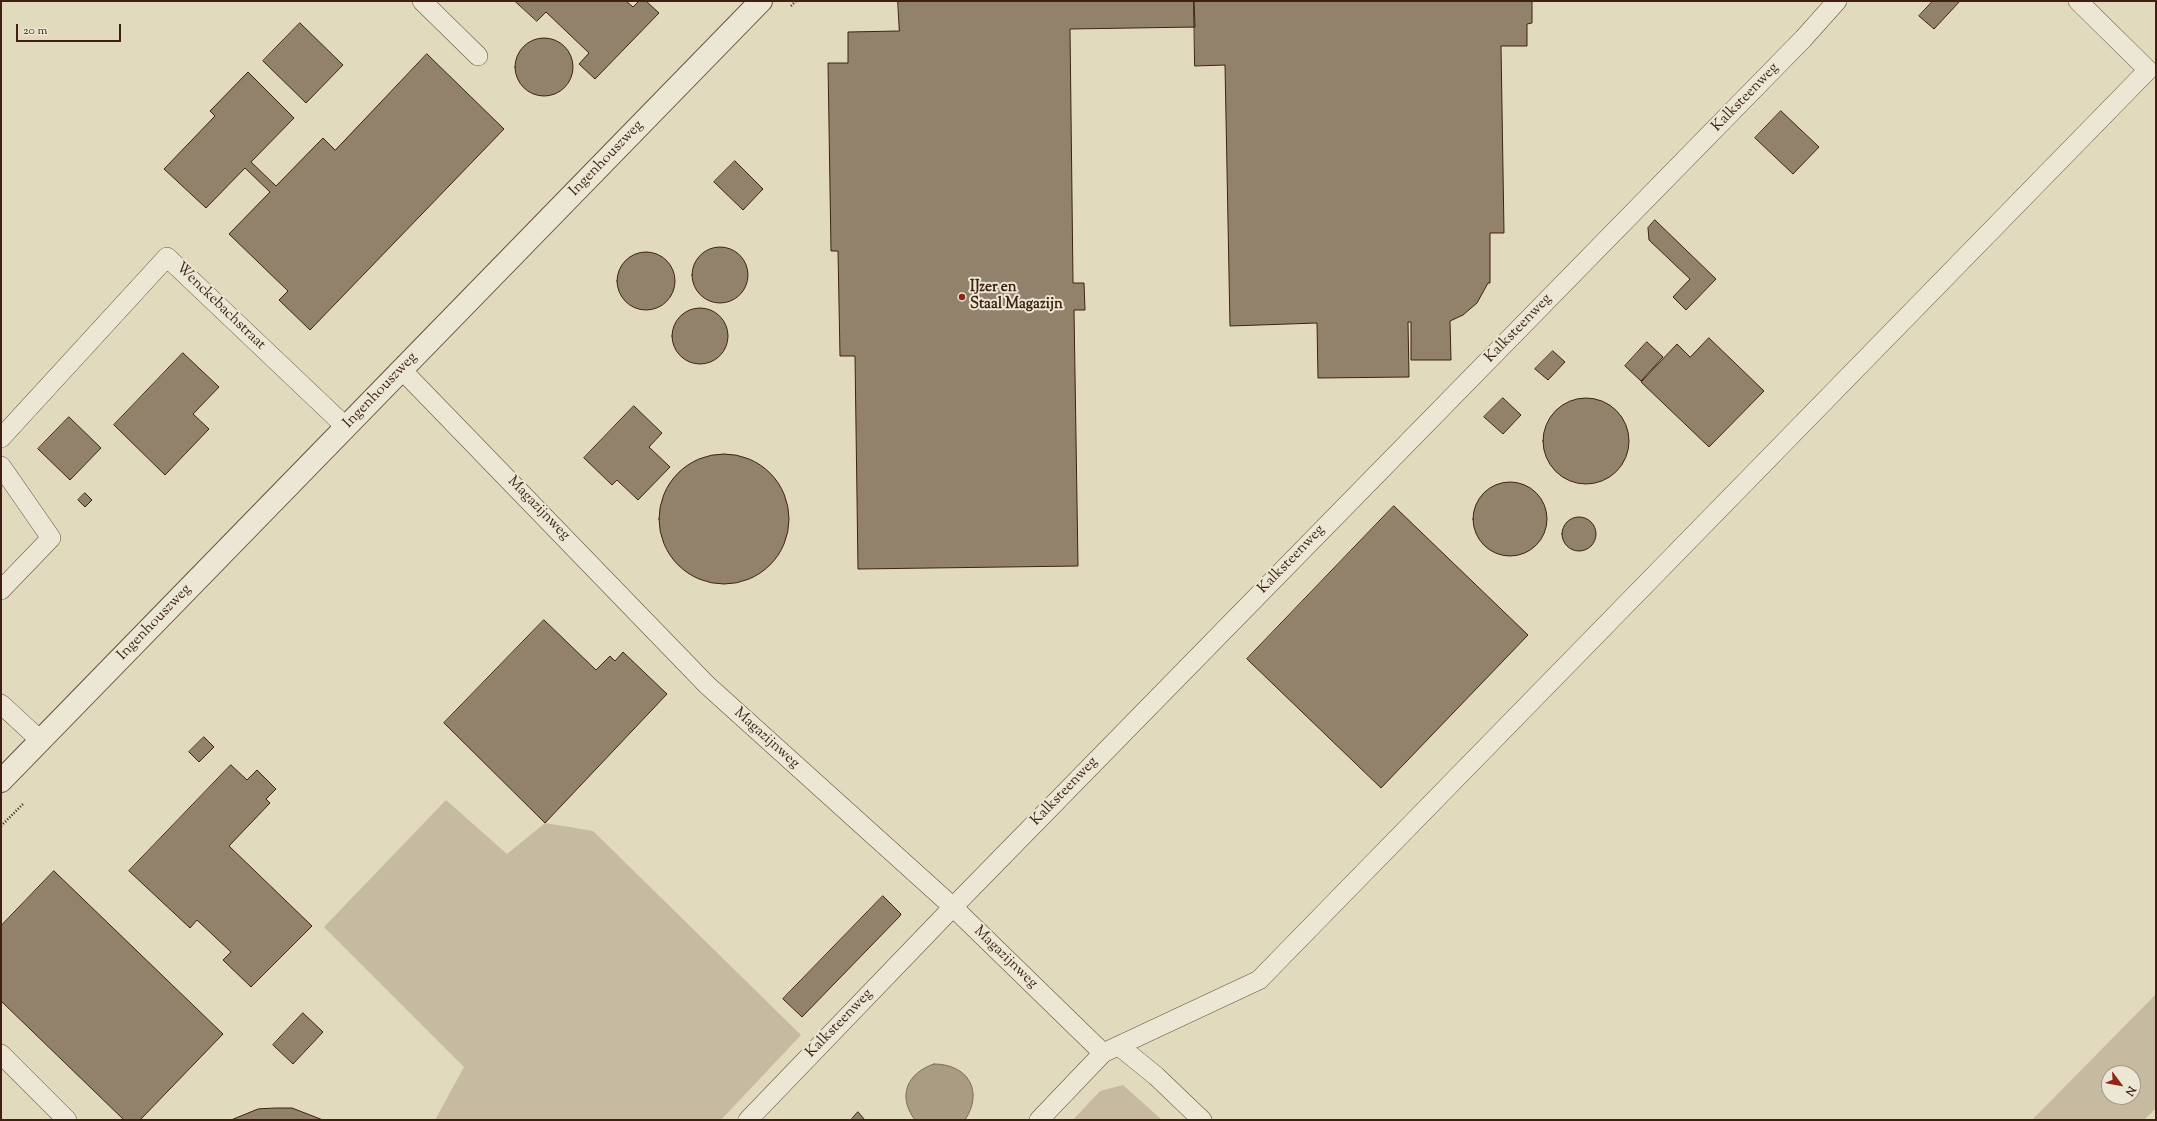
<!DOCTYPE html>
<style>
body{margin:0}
#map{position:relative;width:2157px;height:1121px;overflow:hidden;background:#e2dabd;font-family:"Sorts Mill Goudy",serif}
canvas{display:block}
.frame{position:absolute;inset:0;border:2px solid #3d2213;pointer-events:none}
.north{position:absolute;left:2101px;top:1065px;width:40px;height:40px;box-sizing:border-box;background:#ece7d4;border:1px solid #a69887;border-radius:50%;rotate:122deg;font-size:11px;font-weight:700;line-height:16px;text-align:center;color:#3d2213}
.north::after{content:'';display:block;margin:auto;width:14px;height:18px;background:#8f2418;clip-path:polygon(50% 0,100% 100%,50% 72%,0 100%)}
.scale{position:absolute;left:16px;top:24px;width:105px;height:18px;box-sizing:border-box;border:2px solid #3d2213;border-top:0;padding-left:5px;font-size:12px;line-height:14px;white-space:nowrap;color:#3d2213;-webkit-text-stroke:3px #ece7d4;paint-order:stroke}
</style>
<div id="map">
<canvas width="2157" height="1121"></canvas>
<div class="frame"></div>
<div class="north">N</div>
<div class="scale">20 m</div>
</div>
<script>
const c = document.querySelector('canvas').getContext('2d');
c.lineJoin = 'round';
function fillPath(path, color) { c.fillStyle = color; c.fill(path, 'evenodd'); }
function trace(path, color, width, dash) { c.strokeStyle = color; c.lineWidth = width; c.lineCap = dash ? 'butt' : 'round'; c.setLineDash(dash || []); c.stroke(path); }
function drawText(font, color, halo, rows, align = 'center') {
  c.font = font + ' "Sorts Mill Goudy",serif'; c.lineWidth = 4; c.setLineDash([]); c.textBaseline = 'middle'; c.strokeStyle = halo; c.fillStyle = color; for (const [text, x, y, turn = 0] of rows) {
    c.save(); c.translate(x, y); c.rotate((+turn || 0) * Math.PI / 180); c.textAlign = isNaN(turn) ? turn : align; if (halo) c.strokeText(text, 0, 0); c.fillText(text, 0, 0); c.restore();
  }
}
fillPath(new Path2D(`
 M446 800 507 854 545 823 593 831 801 1035 721 1120H435L464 1067 324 927Z
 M2156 994V1108L2144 1120H2032ZM2109 1073H2133V1097H2109Z
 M1123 1085 1162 1120H1073L1100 1091Z`), '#c6bba0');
const water = new Path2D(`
 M934 1064C968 1064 984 1091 965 1120H915C897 1096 907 1073 934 1064Z`);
fillPath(water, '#aa9b83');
trace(water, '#7e6b56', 1);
const building = new Path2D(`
 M515 1H626L633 7 639 1H646L659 13 595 79 579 64 589 53 546 12 537 21Z
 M898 1H1194L1195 27 1070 29 1073 283H1084L1085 310H1074L1078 566 858 569 855 356H840L838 251H831L828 63H848V32L899 31Z
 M1194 1H1532V23L1527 24V46H1501L1504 233H1490V283H1488L1477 303 1463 315 1450 321 1451 360H1411V322H1408L1409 377 1318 378 1317 323 1230 326 1225 65 1195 66Z
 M1933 1H1960L1934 29 1919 16Z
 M300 23 343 65 306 103 263 61Z
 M515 67a29 29 0 1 1 58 0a29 29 0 1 1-58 0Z
 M427 54 504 129 310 330 279 300 288 291 229 234 270 192 245 168 206 208 164 169 215 116 210 111 248 72 294 118 251 162 276 186 323 138 335 150Z
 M1781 111 1819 147 1793 174 1755 138Z
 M735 161 763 189 743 210 714 182Z
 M1655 220 1716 279 1686 310 1673 297 1690 279 1649 240 1648 228Z
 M692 275a28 28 0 1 1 56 0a28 28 0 1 1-56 0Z
 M617 281a29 29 0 1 1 58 0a29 29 0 1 1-58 0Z
 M672 336a28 28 0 1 1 56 0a28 28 0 1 1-56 0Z
 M1709 338 1764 391 1709 447 1641 382 1677 344 1690 357Z
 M1647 342 1663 357 1641 381 1625 366Z
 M1553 351 1565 362 1548 380 1535 369Z
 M183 353 219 387 193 414 209 429 165 475 114 425Z
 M1543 441a43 43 0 1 1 86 0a43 43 0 1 1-86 0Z
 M1503 398 1521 415 1503 434 1484 417Z
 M634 406 662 433 649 447 670 467 638 500 617 480 612 485 584 458Z
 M69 417 101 448 70 480 38 449Z
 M659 519a65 65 0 1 1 130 0a65 65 0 1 1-130 0Z
 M1473 519a37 37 0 1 1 74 0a37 37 0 1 1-74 0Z
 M85 493 92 500 85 507 78 500Z
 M1394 506 1528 635 1381 788 1247 659Z
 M1562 534a17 17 0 1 1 34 0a17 17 0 1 1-34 0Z
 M544 620 596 670 610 656 615 661 623 652 667 694 545 823 444 723Z
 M204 737 214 747 199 762 189 752Z
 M231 765 247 780 257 770 276 789 266 799 270 803 229 846 312 926 251 987 223 960 231 952 197 920 190 928 129 871Z
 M54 871 223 1034 140 1120H124L1 1001V926Z
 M883 896 901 914 900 916 802 1017 783 999Z
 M303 1013 323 1032 293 1064 273 1045Z
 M276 1108H292L323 1120H231L258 1109Z
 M858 1112 865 1120H851Z`);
fillPath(building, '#93826b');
trace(building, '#3d2213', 1);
const lane = new Path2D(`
 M422 1 478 56
 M401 369 707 685 953 907 1103 1053
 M1 438 167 257 346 427
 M1 466 51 538 1 590
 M1 704 40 740
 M1119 1046 1156 1076 1202 1120
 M1 1054 67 1120
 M748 1120 953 907 1803 39 1837 1
 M1039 1120 1103 1053 1259 980 2148 70 2078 1`);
const street = new Path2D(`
 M1 781 761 1`);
trace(lane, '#66503e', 20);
trace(street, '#66503e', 24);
trace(new Path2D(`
 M791 6 796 1
 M1 826 23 804`), '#3d2213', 2.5, [1, 2]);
trace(lane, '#ece7d4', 19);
trace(street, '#ece7d4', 22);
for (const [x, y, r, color] of [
 [962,297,4,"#8f2418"]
]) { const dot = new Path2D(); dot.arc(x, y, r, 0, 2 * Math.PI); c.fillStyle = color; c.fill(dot); trace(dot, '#ece7d4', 1.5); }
drawText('15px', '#3d2213', '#ece7d4', [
 ["Kalksteenweg",1746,98,-46],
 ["Ingenhouszweg",607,159,-46],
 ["Wenckebachstraat",220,307,44],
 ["Kalksteenweg",1519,329,-46],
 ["Ingenhouszweg",381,391,-46],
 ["Magazijnweg",538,509,46],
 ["Kalksteenweg",1292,560,-46],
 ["Ingenhouszweg",155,623,-46],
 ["Magazijnweg",766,739,42],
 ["Kalksteenweg",1065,792,-46],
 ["Magazijnweg",1005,958,44],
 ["Kalksteenweg",840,1024,-46]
]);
drawText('bold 15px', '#3d2213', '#ece7d4', [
 ["IJzer en",970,288],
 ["Staal Magazijn",970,305]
], 'left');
</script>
